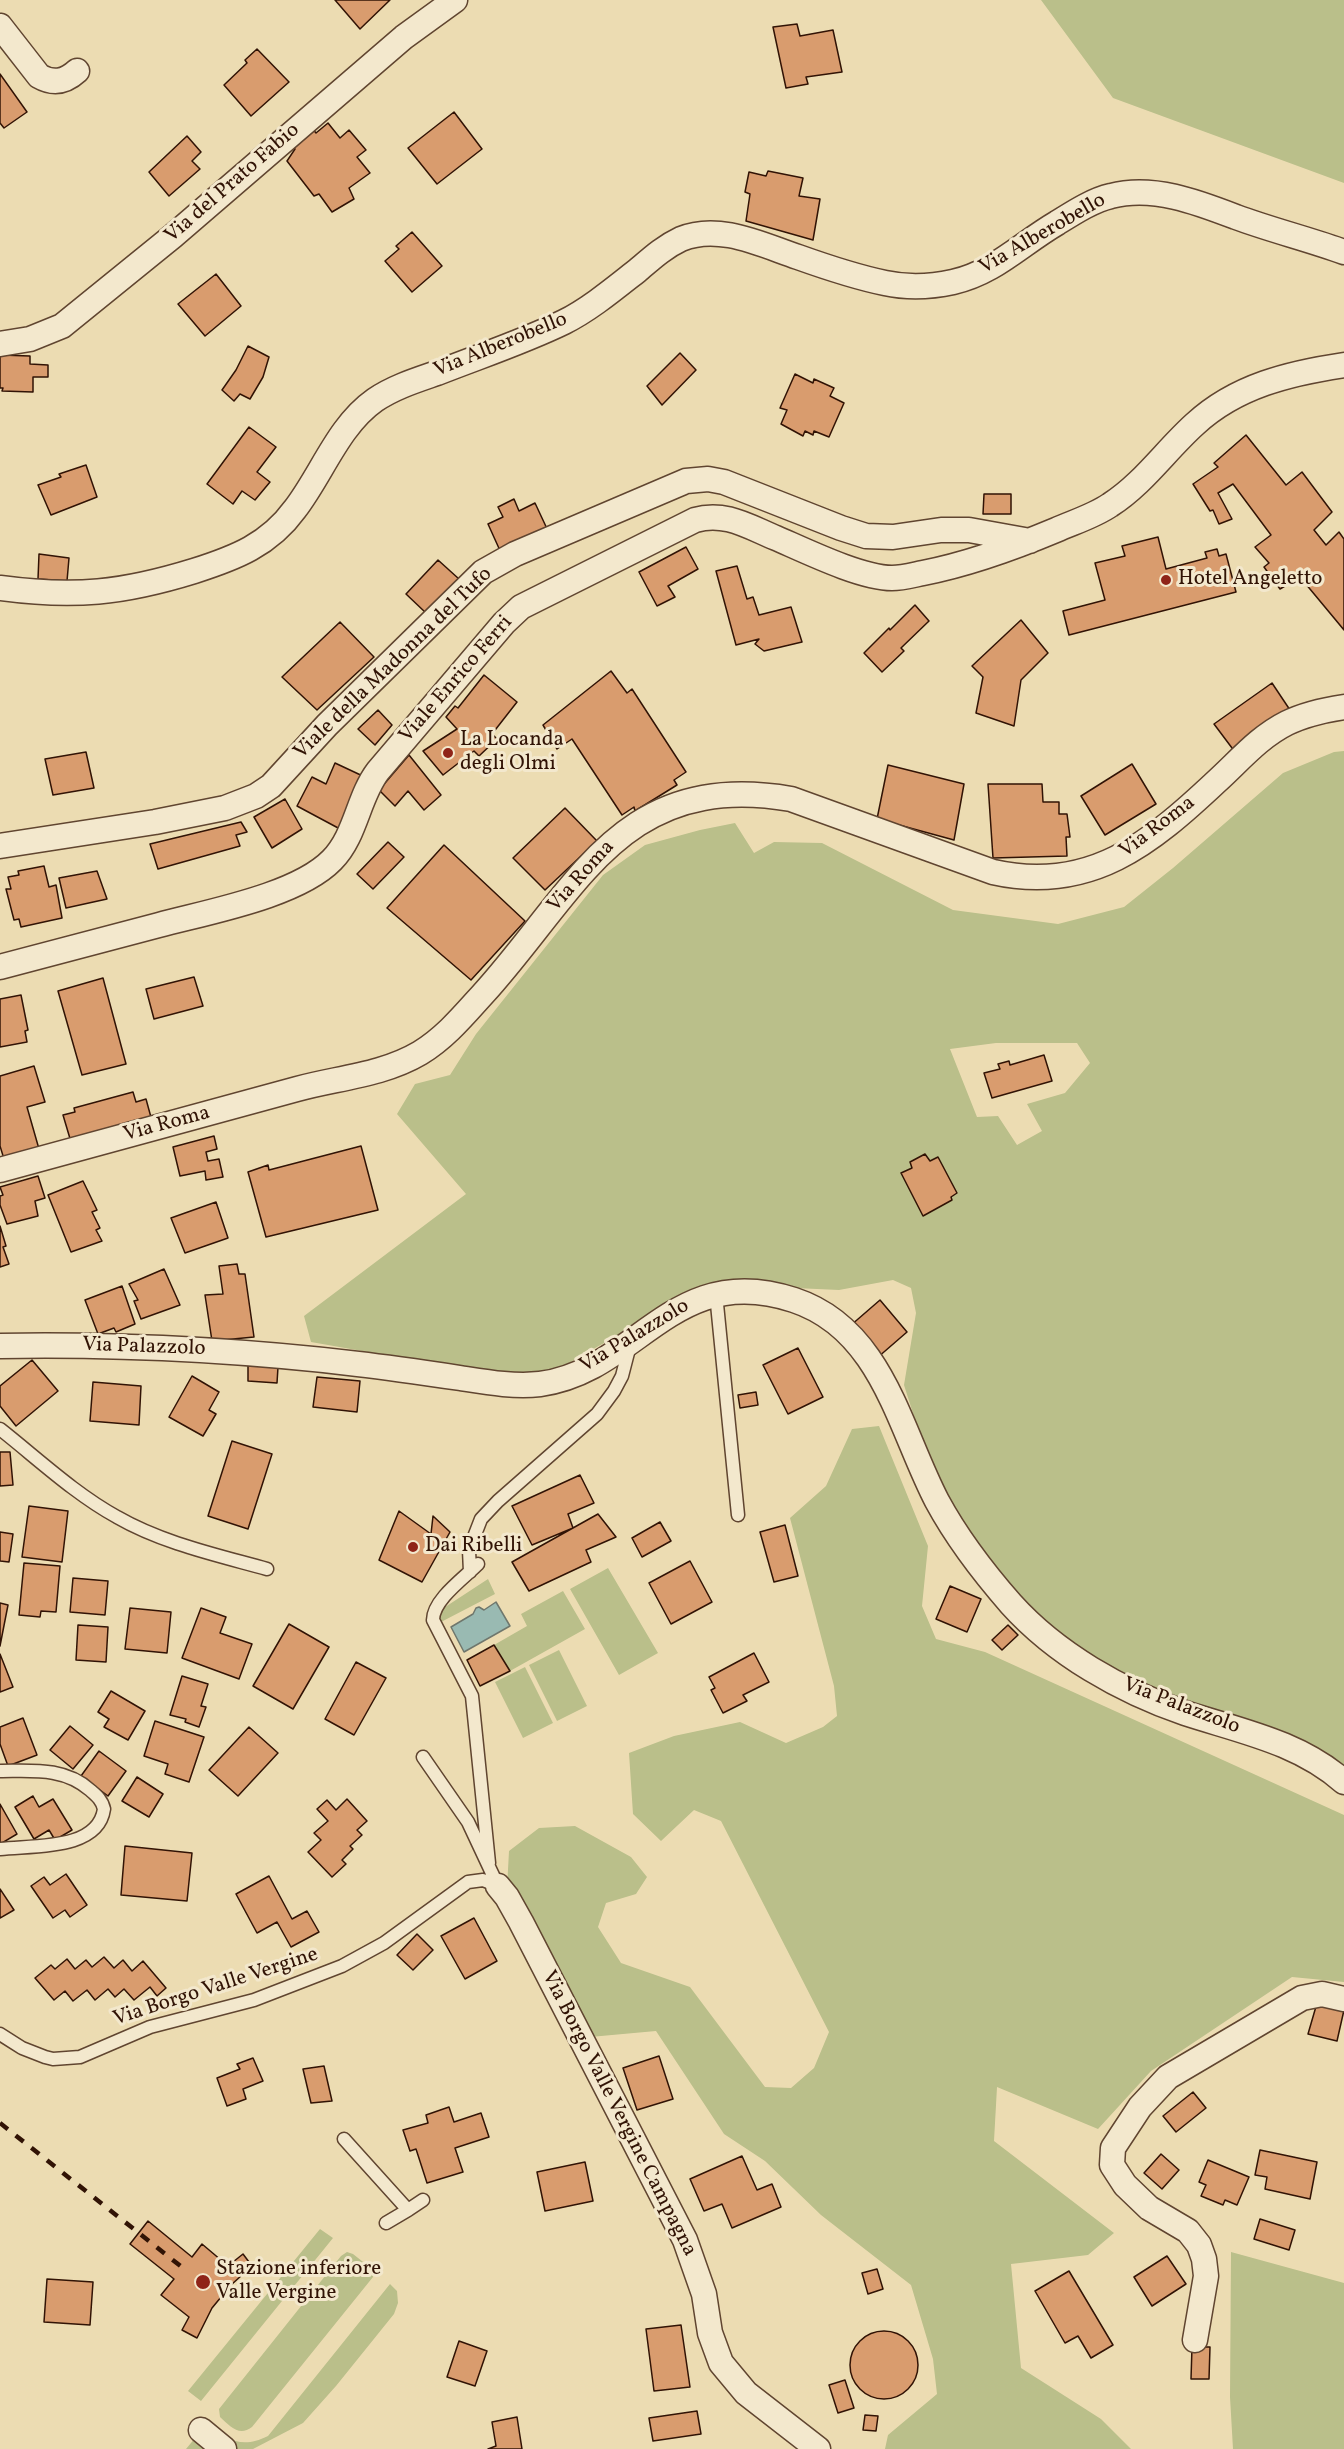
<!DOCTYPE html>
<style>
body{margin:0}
canvas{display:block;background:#ecdcb2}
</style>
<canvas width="1344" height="2449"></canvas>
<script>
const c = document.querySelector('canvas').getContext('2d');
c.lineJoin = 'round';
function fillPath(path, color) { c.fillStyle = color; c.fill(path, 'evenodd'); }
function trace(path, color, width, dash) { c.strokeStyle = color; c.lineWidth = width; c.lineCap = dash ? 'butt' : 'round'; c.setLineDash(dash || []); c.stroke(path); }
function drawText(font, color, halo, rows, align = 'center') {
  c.font = font + ' Vollkorn,serif'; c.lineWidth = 6; c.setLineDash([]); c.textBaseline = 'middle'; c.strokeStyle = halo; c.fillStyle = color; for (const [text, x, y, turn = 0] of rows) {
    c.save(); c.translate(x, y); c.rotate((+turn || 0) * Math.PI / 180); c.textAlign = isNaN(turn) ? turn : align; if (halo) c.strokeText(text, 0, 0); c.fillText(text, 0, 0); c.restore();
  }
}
fillPath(new Path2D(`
 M1041 0H1344V183L1113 98Z
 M1344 751V1771L1295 1740 1122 1677 1061 1639 1013 1595 954 1515 924 1448 904 1385 916 1313 911 1288 893 1280 839 1290 707 1284 555 1371 504 1376 311 1342 304 1316 466 1194 397 1114 415 1084 450 1075 476 1034 603 875 645 845 700 830 735 823 754 853 774 842 822 843 953 910 1058 924 1124 907 1173 868 1283 773 1334 752ZM996 1043H1077L1090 1063 1065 1093 1027 1104 1042 1131 1017 1145 998 1116 977 1117 950 1049ZM925 1154 930 1161 938 1157 957 1193 951 1197 952 1200 902 1173 912 1168 910 1162Z
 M879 1426 928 1546 922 1606 936 1639 985 1652 1344 1815V1982L1292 1977 1151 2071 1098 2129 997 2087 994 2141 1114 2233 1088 2255 1011 2264 1021 2368 1101 2419 1131 2449H885L888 2435 937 2394 933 2359 911 2285 821 2215 765 2161 724 2134 656 2031 590 2037 507 1888 509 1851 539 1828 575 1826 631 1857 647 1877 636 1894 606 1903 598 1927 621 1963 690 1987 765 2087 791 2088 814 2068 829 2032 721 1821 694 1810 661 1841 633 1814 629 1753 674 1736 740 1722 786 1743 823 1727 837 1716 834 1686 790 1518 826 1486 852 1429Z
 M608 1568 658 1653 619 1675 570 1589Z
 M488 1579 495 1594 441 1622 436 1613Z
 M563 1591 585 1629 510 1671 494 1645 527 1626 521 1614Z
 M559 1650 587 1706 557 1721 529 1665Z
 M525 1667 553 1723 523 1738 495 1682Z
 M320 2229 333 2238 201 2401 188 2391Z
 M347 2252 353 2254 372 2269 373 2277 252 2427C239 2437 230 2426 220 2417L219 2409 341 2256Z
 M1231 2252 1344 2283V2449H1233L1230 2397Z
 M390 2284 397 2291 398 2303 394 2314 336 2386 303 2423 253 2449H186L205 2426C229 2440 242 2449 268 2436Z`), '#babf8a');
const water = new Path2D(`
 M496 1602 510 1626 464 1652 451 1627 473 1614 476 1608 479 1607 484 1610Z`);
fillPath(water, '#99bab2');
trace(water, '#6f776d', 1.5);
const building = new Path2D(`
 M335 0H390L360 29Z
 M797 24 800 36 833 30 842 72 806 77 808 84 786 88 773 27Z
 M257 49 289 82 251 116 224 85 247 63 245 60Z
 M0 74 27 112 4 128 0 123Z
 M454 112 482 149 437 184 408 148Z
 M328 123 340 138 349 130 366 150 357 157 370 173 349 188 354 199 332 212 319 194 314 196 287 161 295 149 289 142 311 127 316 133Z
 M187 136 201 152 192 161 200 169 169 196 149 172Z
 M768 171 803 178 799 196 820 199 813 240 746 221 750 194 745 192 749 172 766 176Z
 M412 232 442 266 412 292 385 261 399 249 396 246Z
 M216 274 241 306 205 336 178 304Z
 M248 346 269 357 263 377 250 399 240 394 234 401 222 390 236 370Z
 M680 353 696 370 662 405 647 386Z
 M0 355 30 356V364L48 365V377H33V392L2 391 3 388H0Z
 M795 374 813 383 814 379 834 388 830 396 844 403 829 437 814 431 813 435 805 431 803 436 781 424 787 410 780 408Z
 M249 427 276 447 257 472 270 482 255 500 242 491 233 504 207 484Z
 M1246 435 1286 485 1302 472 1332 512 1314 530 1326 545 1339 532 1344 539V630L1300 577 1280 589 1264 567 1269 563 1255 547 1271 535 1233 484 1218 493 1232 519 1219 524 1213 510 1210 511 1193 484 1218 467 1214 463Z
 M86 465 97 497 51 515 38 485 61 477 59 474Z
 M984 494H1011V514H983Z
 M514 499 519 511 535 503 549 533 502 555 488 524 503 517 498 507Z
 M1158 537 1166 569 1207 558 1205 552 1217 549 1219 556 1226 554 1236 592 1069 635 1063 611 1105 600 1095 563 1125 556 1122 546Z
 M686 547 698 569 668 586 675 597 657 606 639 572Z
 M39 554 69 558 67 581 38 579Z
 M438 560 459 579 426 613 406 594Z
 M737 566 747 599 753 597 759 615 791 607 802 642 764 651 755 644 759 639 736 645 716 571Z
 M915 605 929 621 901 648 904 651 882 672 864 653 889 628 890 630Z
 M1021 620 1048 653 1021 680 1014 726 976 713 983 677 972 666Z
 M340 622 374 657 317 710 282 677Z
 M611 671 627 693 632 689 686 772 674 780 677 785 635 811 634 807 622 815 572 739 557 749 543 725Z
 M484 675 517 702 492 734 497 739 479 756 474 751 443 775 423 751 457 729 446 717 455 706 458 708Z
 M1272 683 1292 713 1235 752 1214 724Z
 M378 710 392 725 375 745 358 729Z
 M86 752 94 788 53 795 45 759Z
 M409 755 441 795 424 810 408 791 395 806 379 790Z
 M335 763 367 778 340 829 297 806 312 777 326 784Z
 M1132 764 1156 804 1105 835 1081 796Z
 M888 765 964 784 954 840 877 819Z
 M988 784H1042L1043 802H1059V814H1067L1070 837H1066L1067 856 993 858Z
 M285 799 302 829 272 848 254 817Z
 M565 808 597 841 545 890 513 858Z
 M241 822 247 832 236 835 240 846 158 869 150 844Z
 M388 842 404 857 373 889 357 874Z
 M444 845 525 921 471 980 387 908Z
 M44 866 49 887 56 885 62 918 21 927 19 919 14 920 6 889H11L8 877 19 875 18 871Z
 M97 871 107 899 66 908 59 878Z
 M194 977 203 1006 154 1019 146 989Z
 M103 978 126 1064 82 1075 58 991Z
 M21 995 28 1030 25 1031 27 1042 0 1047V999Z
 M1044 1055 1052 1081 992 1098 984 1073 1000 1069 998 1064 1009 1061 1010 1065Z
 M34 1066 45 1102 27 1107 39 1149 4 1159 0 1146V1076Z
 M133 1092 136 1102 146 1099 152 1121 71 1142 63 1115 75 1112 74 1108Z
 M214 1136 217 1149 206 1152 208 1161 219 1159 223 1177 206 1180 205 1171 180 1176 173 1147Z
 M361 1146 378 1210 266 1237 248 1172 268 1165 269 1170Z
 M925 1154 930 1161 938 1157 957 1193 951 1197 952 1200 923 1216 901 1173 912 1168 910 1162Z
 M38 1176 45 1198 35 1201 38 1216 7 1224 0 1205V1196L3 1195 0 1187Z
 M83 1181 97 1210 92 1212 100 1228 96 1230 102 1241 71 1252 48 1195Z
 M216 1202 228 1238 185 1253 171 1218Z
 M0 1226 6 1246 3 1247 9 1264 0 1267Z
 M237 1264 239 1274H245L254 1337 212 1341 205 1295 223 1294 219 1266Z
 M164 1269 180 1305 141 1319 134 1301 138 1300 129 1284Z
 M122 1286 135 1324 116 1332 114 1328 98 1334 85 1300Z
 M880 1300 907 1332 877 1358 850 1326Z
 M798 1348 823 1397 788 1414 763 1365Z
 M32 1360 58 1391 16 1426 0 1406V1386Z
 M248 1365 278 1367 277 1383 248 1381Z
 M192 1376 219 1392 209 1410 216 1414 203 1436 169 1417Z
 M317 1377 360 1381 357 1412 313 1407Z
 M93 1382 141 1386 139 1425 90 1421Z
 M756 1392 758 1405 740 1408 738 1395Z
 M232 1441 272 1454 248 1529 208 1516Z
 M0 1452H10L13 1485 0 1486Z
 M580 1475 594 1503 568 1514 573 1528 532 1545 512 1506Z
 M29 1506 68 1511 62 1562 22 1557Z
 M399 1511 431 1534 433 1516 450 1532 422 1582 379 1560Z
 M598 1514 616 1537 586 1550 591 1562 529 1591 512 1562Z
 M660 1522 671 1541 642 1557 632 1538Z
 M785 1525 798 1576 774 1582 760 1532Z
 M0 1532 13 1534 9 1562 0 1561Z
 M690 1561 712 1602 671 1624 649 1583Z
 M24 1563 60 1566 56 1612 41 1611 40 1617 19 1615Z
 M73 1578 108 1581 105 1615 70 1612Z
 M950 1586 981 1599 967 1632 936 1619Z
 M0 1603 8 1605 0 1646Z
 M130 1608 171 1612 167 1653 125 1649Z
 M201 1608 226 1617 220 1633 252 1644 239 1679 182 1658Z
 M289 1624 329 1647 293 1709 253 1686Z
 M78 1625 108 1627 106 1662 76 1660Z
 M1008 1625 1018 1635 1002 1650 992 1640Z
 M494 1645 510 1671 480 1686 467 1660Z
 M754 1653 769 1682 743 1695 747 1701 723 1713 711 1690 715 1688 709 1677Z
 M0 1654 13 1687 0 1692Z
 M356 1662 386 1678 354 1735 325 1719Z
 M182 1676 208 1684 201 1706 206 1707 199 1727 185 1722 186 1719 170 1715Z
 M111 1691 145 1711 128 1740 104 1727 109 1719 98 1712Z
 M23 1718 37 1755 8 1766 0 1744V1727Z
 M155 1721 204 1737 189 1782 165 1774 168 1764 144 1756Z
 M70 1726 93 1745 73 1769 50 1750Z
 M249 1727 278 1753 238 1796 209 1770Z
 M99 1751 126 1771 108 1796 81 1776Z
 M137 1777 163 1794 149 1817 122 1801Z
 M33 1796 39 1807 53 1799 72 1830 55 1840 49 1830 34 1839 15 1807Z
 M347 1799 367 1821 357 1830 362 1835 350 1846 353 1849 342 1860 346 1864 332 1877 308 1852 321 1840 314 1833 328 1821 317 1809 327 1800 336 1810Z
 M0 1804 17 1834 0 1844Z
 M125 1846 192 1853 187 1901 121 1895Z
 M66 1874 87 1905 70 1917 65 1910 53 1918 31 1886 44 1877 50 1885Z
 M269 1876 292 1919 307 1911 319 1932 291 1947 277 1922 257 1933 236 1894Z
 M0 1889 14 1910 0 1918Z
 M474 1918 497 1961 465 1979 441 1936Z
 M417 1934 433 1950 413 1970 397 1955Z
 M104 1957 114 1968 123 1960 132 1971 143 1961 166 1988 157 1996 150 1987 134 2000 124 1989 115 1997 108 1989 95 2000 87 1990 73 2001 65 1991 54 2000 35 1978 51 1965 55 1969 67 1959 75 1969 86 1960 92 1967Z
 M1317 2003 1344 2010 1337 2041 1308 2034Z
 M659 2056 673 2099 637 2110 623 2068Z
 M253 2058 263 2081 243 2089 246 2099 227 2106 217 2078 240 2069 237 2064Z
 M324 2066 332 2101 311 2103 303 2069Z
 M1193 2092 1206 2108 1176 2132 1163 2116Z
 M449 2107 454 2122 481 2113 489 2137 455 2148 463 2172 427 2183 416 2149 410 2151 403 2130 428 2123 426 2115Z
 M1260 2150 1317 2162 1310 2199 1265 2189 1267 2177 1255 2175Z
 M1161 2154 1179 2170 1162 2189 1144 2173Z
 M742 2156 757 2190 772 2184 781 2207 732 2228 722 2204 704 2211 690 2179Z
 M1208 2160 1249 2177 1237 2205 1225 2200 1223 2205 1201 2196 1206 2185 1199 2182Z
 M585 2162 593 2201 545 2211 537 2172Z
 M1260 2219 1295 2230 1289 2250 1254 2239Z
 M148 2221 192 2257 202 2244 228 2266 243 2254 252 2266 231 2285 212 2308 197 2338 182 2330 189 2317 161 2295 174 2279 130 2244Z
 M1167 2256 1186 2284 1152 2306 1134 2277Z
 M877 2269 883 2289 868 2294 862 2273Z
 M1069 2271 1113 2345 1091 2358 1078 2336 1065 2343 1035 2291Z
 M47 2279 93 2282 90 2325 44 2322Z
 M681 2325 690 2387 654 2391 646 2329Z
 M850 2365a34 34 0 1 1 68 0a34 34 0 1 1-68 0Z
 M459 2341 487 2351 475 2386 447 2377Z
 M1192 2347H1210L1209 2379H1191Z
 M845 2380 854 2408 838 2413 829 2385Z
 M697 2411 701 2434 653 2441 649 2418Z
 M865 2415 878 2416 876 2431 863 2430Z
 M517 2417 522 2449H488L496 2446 492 2422Z`);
fillPath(building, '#d99c6e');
trace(building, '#311305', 1.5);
const lane = new Path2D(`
 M716 1294 738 1515
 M0 1429C38 1459 75 1494 117 1517 162 1543 217 1555 267 1569
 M478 1564C464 1578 433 1600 433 1620L472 1696 489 1863
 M470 1572 469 1550 481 1519 498 1501 597 1414 614 1391 622 1376 630 1345
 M423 1757 468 1822 498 1886
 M0 1771C32 1771 64 1767 90 1790 97 1796 102 1800 104 1809 98 1851 32 1845 0 1849
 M0 2034 22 2048 45 2057 53 2059 80 2057 150 2027 254 2000 342 1966 384 1943 468 1882 483 1880 498 1886
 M344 2139 408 2210 386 2223
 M408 2210 423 2200`);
const street = new Path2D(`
 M0 26 39 76C53 84 65 82 77 71
 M0 344 30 339 62 326 173 236 404 37 455 0
 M0 588C74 598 123 593 194 571 235 558 269 545 295 509 322 474 338 426 375 400 394 387 417 380 437 373 480 356 523 342 564 322 590 309 615 288 638 270 652 258 664 247 681 239 719 223 762 245 798 257 826 267 856 277 885 283 908 288 930 287 953 282 994 273 1021 244 1057 223 1073 213 1093 200 1111 196 1153 185 1197 202 1236 217 1271 230 1308 239 1344 252
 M0 846 155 822 225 808 256 796 271 786 327 725 483 572 515 554 686 481 708 479 724 482 841 528 866 536 893 537 941 530H969L1030 541
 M0 967C53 953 106 939 159 925 207 912 297 896 332 860 356 836 358 797 378 771L504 623 521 607 695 520C725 511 749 527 776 538 806 551 861 578 892 578 902 578 913 575 923 573 969 564 1013 548 1056 530 1074 522 1094 516 1110 505 1143 484 1166 450 1195 424 1236 386 1290 373 1344 365
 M0 1170C99 1143 198 1116 297 1089 337 1078 383 1075 420 1053 445 1038 464 1015 483 994 579 888 621 770 791 799L993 872C1090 894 1151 843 1217 781 1240 760 1259 737 1287 723 1305 714 1324 710 1344 707
 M0 1346C119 1344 239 1350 358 1364 392 1368 426 1373 460 1378 486 1382 514 1387 540 1384 638 1371 673 1260 794 1300 882 1329 899 1428 937 1501 957 1538 983 1572 1011 1604 1056 1654 1121 1691 1185 1713 1240 1731 1299 1742 1344 1782
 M498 1886 507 1897 521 1922 685 2240 704 2294 710 2333 721 2363 746 2393 818 2449
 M1195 2340 1206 2276 1204 2259 1199 2245 1188 2231 1149 2208 1125 2185 1112 2165 1113 2148 1140 2107 1168 2077 1302 1998 1322 1994 1344 1999
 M201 2430 224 2449`);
trace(lane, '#604530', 15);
trace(street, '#604530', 27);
trace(lane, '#f3e8cd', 12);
trace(street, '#f3e8cd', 24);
trace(new Path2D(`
 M0 2123 188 2272`), '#311305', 4.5, [10, 10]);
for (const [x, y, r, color] of [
 [1166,580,6,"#8f2418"],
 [448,753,6,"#8f2418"],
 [413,1547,6,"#8f2418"],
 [203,2282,8,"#8f2418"]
]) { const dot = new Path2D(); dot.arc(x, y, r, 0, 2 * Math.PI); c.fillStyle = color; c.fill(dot); trace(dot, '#f3e8cd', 2); }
drawText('21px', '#311305', '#f3e8cd', [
 ["Via del Prato Fabio",233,184,-41],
 ["Via Alberobello",1043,235,-30],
 ["Via Alberobello",501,346,-22],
 ["Viale della Madonna del Tufo",394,664,-44],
 ["Viale Enrico Ferri",457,680,-49],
 ["Via Roma",1158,828,-37],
 ["Via Roma",582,877,-48],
 ["Via Roma",167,1125,-15],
 ["Via Palazzolo",635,1337,-31],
 ["Via Palazzolo",144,1348,2],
 ["Via Palazzolo",1181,1707,21],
 ["Via Borgo Valle Vergine",216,1988,-18],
 ["Via Borgo Valle Vergine Campagna",618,2114,63]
]);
drawText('21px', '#311305', '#f3e8cd', [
 ["Hotel Angeletto",1178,580],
 ["La Locanda",460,741],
 ["degli Olmi",460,765],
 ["Dai Ribelli",425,1547],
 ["Stazione inferiore",216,2270],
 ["Valle Vergine",216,2294]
], 'left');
</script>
